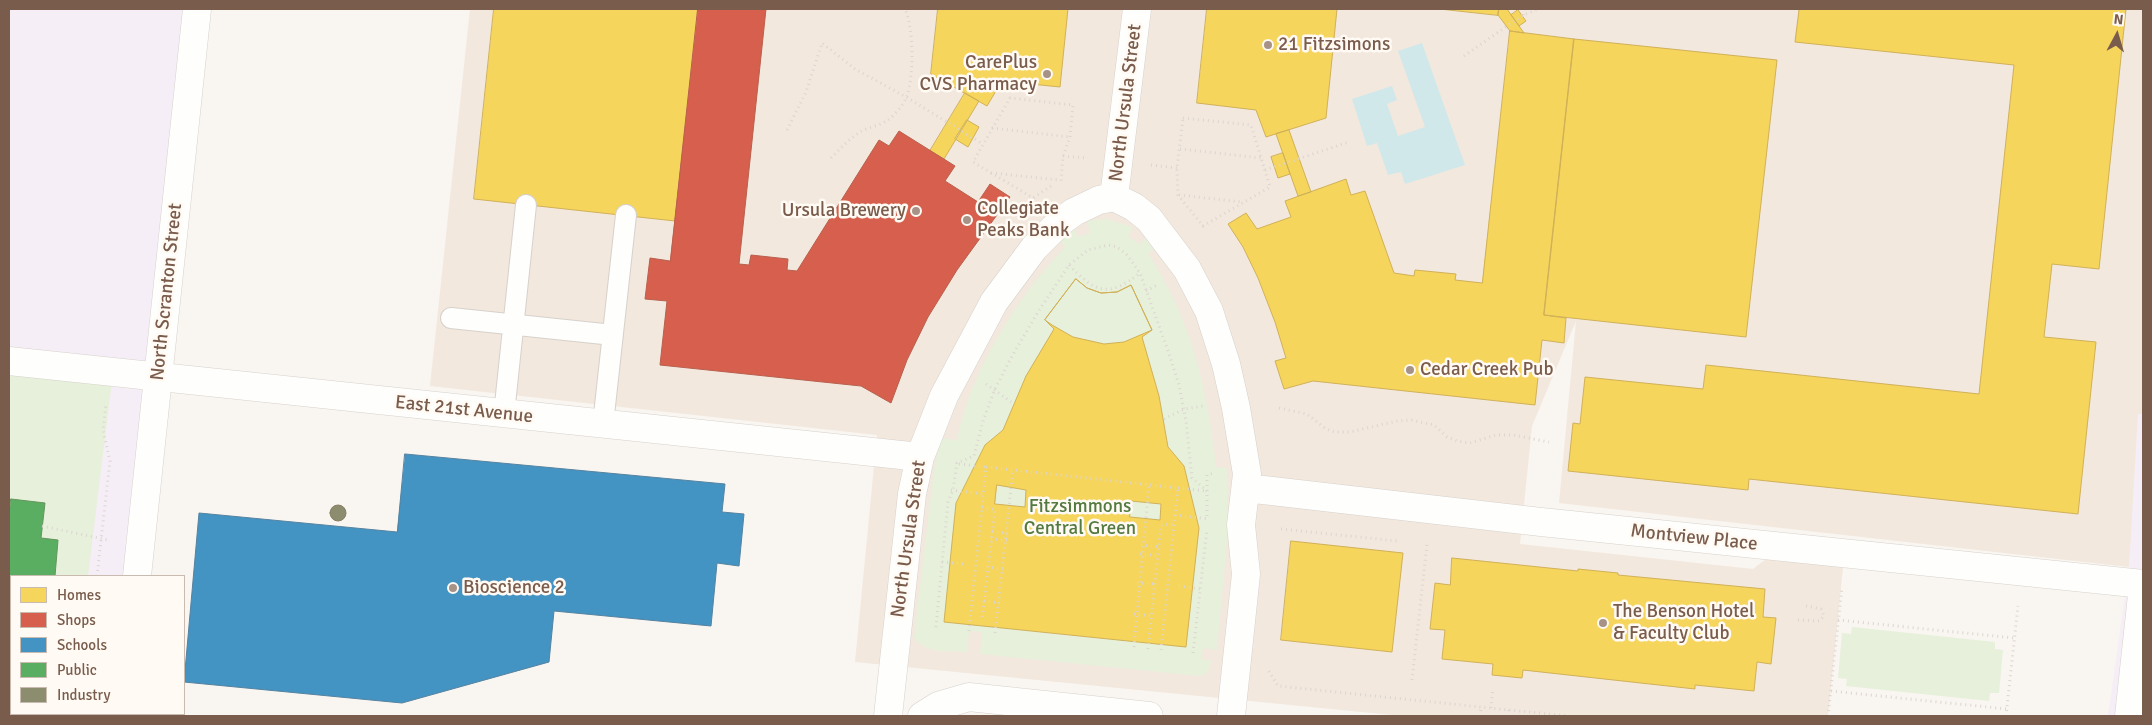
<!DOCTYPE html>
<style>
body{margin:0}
#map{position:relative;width:2152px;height:725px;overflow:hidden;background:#f9f5f0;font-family:Signika,sans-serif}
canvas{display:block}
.frame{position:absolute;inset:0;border:10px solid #7a5c4d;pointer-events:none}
.legend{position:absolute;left:10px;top:575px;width:175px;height:140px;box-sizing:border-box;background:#fffaf3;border:1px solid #cabbb1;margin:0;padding:6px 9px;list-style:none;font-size:15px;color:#7a5c4d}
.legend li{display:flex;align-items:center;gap:10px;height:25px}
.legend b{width:25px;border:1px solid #cabbb1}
.north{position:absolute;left:2092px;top:10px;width:50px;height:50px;-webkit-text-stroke:4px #fffaf3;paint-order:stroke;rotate:6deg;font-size:14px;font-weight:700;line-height:20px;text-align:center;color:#7a5c4d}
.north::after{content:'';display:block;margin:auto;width:18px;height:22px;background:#7a5c4d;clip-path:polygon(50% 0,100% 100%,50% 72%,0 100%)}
</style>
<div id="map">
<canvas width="2152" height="725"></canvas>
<div class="frame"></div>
<ul class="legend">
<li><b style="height:14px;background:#f6d55c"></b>Homes</li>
<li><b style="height:14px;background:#d6604d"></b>Shops</li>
<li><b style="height:14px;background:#4393c3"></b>Schools</li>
<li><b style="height:14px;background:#5aae61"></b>Public</li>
<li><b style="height:14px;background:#8c8c6e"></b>Industry</li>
</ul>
<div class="north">N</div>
</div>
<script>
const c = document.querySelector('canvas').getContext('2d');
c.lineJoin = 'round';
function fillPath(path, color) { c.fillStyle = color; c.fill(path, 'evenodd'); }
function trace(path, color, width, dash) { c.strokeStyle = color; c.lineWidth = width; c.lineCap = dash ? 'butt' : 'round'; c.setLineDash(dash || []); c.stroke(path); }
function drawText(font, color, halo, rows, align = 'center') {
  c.font = font + ' Signika,sans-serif'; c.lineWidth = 5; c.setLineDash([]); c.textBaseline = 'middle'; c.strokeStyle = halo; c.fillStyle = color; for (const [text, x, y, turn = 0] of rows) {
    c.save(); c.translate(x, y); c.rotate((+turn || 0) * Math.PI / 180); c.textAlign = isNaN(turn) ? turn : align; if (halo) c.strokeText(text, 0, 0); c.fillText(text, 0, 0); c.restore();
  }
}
fillPath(new Path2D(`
 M470 9H2143V426L2129 567 1559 503 1576 321 1532 426 1520 544 1753 569 1766 559 1843 567 1828 716H1402L855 662 877 435 430 386Z`), '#f2e8de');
fillPath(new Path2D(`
 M9 9H197L137 576H11V714H121V716H9Z
 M2138 414H2143V716H2108L2129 567Z`), '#f6eef6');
fillPath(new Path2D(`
 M1107 219 1133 227 1128 237 1140 244 1147 235 1156 248 1148 253C1192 322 1207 387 1216 467L1227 468 1228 529 1217 650 1203 648 1201 659 1211 661C1210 669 1208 674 1200 676L980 654 982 632 969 631 967 652C950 651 924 654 914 637L934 469 941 440 947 438 954 441 957 440C970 372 1018 296 1065 247L1060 241 1073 227 1078 237 1090 233 1087 221Z
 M9 362 113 373 88 576H11V714H71V716H9Z
 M1852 627 1995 642V649L2003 650 1999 693H1990L1989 701 1846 686 1847 679 1838 678 1842 633 1851 634Z`), '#e7f0db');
fillPath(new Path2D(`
 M1422 43 1465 165 1405 184 1401 172 1388 175 1377 143 1367 146 1352 99 1392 86 1397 100 1387 104 1398 136 1425 127 1398 51Z`), '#d0e8ea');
const homes = new Path2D(`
 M494 9H698L675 221 474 199Z
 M938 9H1068L1060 87 1002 81 987 106 931 74Z
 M1207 9H1337L1326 118 1266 137 1256 110 1197 103Z
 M1440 9H1499L1498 15Z
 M1499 9H1507L1524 33 1510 31 1498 15Z
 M1785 9H2126L2099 269 2052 264 2044 337 2096 342 2078 514 1749 479 1748 490 1568 471 1573 423 1580 424 1585 377 1703 389 1706 365 1979 394 2014 65 1795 42 1799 10Z
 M1518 10 1526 21 1519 26 1511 15Z
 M1510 31 1574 39 1544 315 1566 318 1564 343 1542 340 1535 405 1313 381 1284 389 1275 361 1286 358 1275 322 1258 278 1243 247 1228 224 1246 213 1257 229 1291 217 1285 201 1346 179 1351 195 1365 191 1394 273 1414 276 1415 270 1456 274 1455 280 1482 283Z
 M1574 39 1777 60 1746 337 1544 315Z
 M965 93 979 101 944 159 930 151Z
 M967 120 979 127 968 147 955 139Z
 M1289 130 1311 192 1298 196 1276 134Z
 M1283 153 1290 174 1278 178 1271 157Z
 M1076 279 1087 288 1101 293 1117 292 1131 285 1152 330 1124 342 1104 344 1073 337 1052 325 1045 320Z
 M1076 279 1087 288 1101 293 1117 292 1131 285 1152 330 1142 337 1159 396 1168 447 1184 466 1199 528 1186 647 944 622 956 503 985 445 1003 430 1026 376 1054 329 1045 320Z
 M997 485 1026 490 1025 507 995 504Z
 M1131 501 1161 504 1160 520 1130 517Z
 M1291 541 1403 553 1392 652 1281 640Z
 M1452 558 1578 571V569L1618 573V575L1765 589 1763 617 1776 618 1771 664 1757 662 1754 691 1695 685V689L1523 670 1522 678 1492 675 1493 664 1442 659 1445 630 1430 629 1435 583 1450 585Z`);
fillPath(homes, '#f6d55c');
trace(homes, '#d1b158', 1);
const shops = new Path2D(`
 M698 9H766L739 264 749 265 751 255 788 259 787 270 797 271 879 140 889 146 899 131 955 166 945 181 978 202 990 184 1010 197 957 270 928 317 907 360 891 403 861 386 660 365 667 301 645 299 650 258 670 261Z`);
fillPath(shops, '#d6604d');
trace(shops, '#ba5f4d', 1);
const schools = new Path2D(`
 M405 454 725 484 722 512 744 514 739 566 717 563 711 626 554 611 549 662 402 703 184 682 199 513 397 532Z`);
fillPath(schools, '#4393c3');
trace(schools, '#5482a0', 1);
const public = new Path2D(`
 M11 499 45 503 41 538 58 540 55 576H11V671H9V516Z`);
fillPath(public, '#5aae61');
trace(public, '#64955b', 1);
const industry = new Path2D(`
 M330 513a8 8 0 1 1 16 0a8 8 0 1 1-16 0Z`);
fillPath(industry, '#8c8c6e');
trace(industry, '#877e64', 1);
const service = new Path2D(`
 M451 318 613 335
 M504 414 526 205
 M603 424 626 215`);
const minor = new Path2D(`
 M1114 197 1137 9
 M9 361 920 457
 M1246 488 1541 522 2143 584
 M137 576 197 9
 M121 716V714
 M888 716 912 494 920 457 944 396 994 302 1034 248 1060 222 1074 212 1099 200 1114 197 1134 207 1149 219 1187 269 1209 311 1226 364 1236 408 1247 474 1241 525 1246 574 1231 716
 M2129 716 2143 586`);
const tertiary = new Path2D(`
 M922 716 938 706 969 697 1149 716`);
trace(service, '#d7d1cb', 22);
trace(minor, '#d7d1cb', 29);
trace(tertiary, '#d7d1cb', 29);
trace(new Path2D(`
 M1523 15 1524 9
 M1464 56 1523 15 1539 9
 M1183 118 1251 125 1270 187 1203 226 1178 195 1177 168Z
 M992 128 1070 137
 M787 130 806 92 822 43 855 69 906 97 983 144
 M1180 149 1261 158
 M1063 156 1087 158
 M831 158C840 149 849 139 860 132 868 127 880 126 888 120 895 115 904 104 907 96 914 75 914 29 905 9
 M1151 165 1177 168
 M1265 170 1349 142
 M991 173 1060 180
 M1051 186 1033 198 973 162 1010 98 1073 105 1070 137 1063 156 1061 182
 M1179 195 1242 202
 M1069 265C1096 293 1108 298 1140 273
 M1146 291 1159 284
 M986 384 1014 404
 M1279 408 1307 414 1326 429 1335 432H1350L1397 421 1411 420 1434 425 1447 437 1457 441 1470 443 1496 435H1513L1549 442
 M1164 419 1184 409 1203 406
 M959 464 986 467
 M1178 488 1207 491
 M951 490 983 494
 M982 507 995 510 982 619
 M1175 515 1209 519
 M1207 516V475L1214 473
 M42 526 108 540
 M1281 529 1397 541
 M992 531 1008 534
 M991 539 1008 540
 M1141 545 1161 547
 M1140 554 1160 556
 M942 562 963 564
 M987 567 1004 569
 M97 576 110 461 103 430 106 404
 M1137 583 1156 584
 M1179 586 1200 589
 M984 601 1001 603
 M1134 614 1152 616
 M1798 620 1819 621 1824 616 1821 609 1802 605
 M1838 620 2014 638
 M936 627 948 502 953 490 957 463 974 456 983 421 995 389 1012 356 1038 312 1069 265 1088 250 1108 245 1117 247 1127 255 1140 273 1168 351 1179 385 1186 421 1192 478 1207 491
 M969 631 986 467 1178 488 1161 650
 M995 633 1013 470
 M1134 647 1149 485
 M1148 649 1161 525 1174 524
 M1193 653 1207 529
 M1269 671 1278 686 1568 716
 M1412 680 1427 544H1429
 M9 687 11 671
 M1831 691 2007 709
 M1491 708 1493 688
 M81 716V714
 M1480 716 1481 707
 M1509 716V710
 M1828 716 1842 587
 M2006 716 2018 606`), '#dcd5d0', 3, [1, 4]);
trace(service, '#fefefd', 20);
trace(minor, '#fefefd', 28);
trace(tertiary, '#fefefd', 28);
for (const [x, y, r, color] of [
 [1268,45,5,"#a69286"],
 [1047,74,5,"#a69286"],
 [916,211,5,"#a69286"],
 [967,220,5,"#a69286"],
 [1410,370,5,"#a69286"],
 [453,588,5,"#a69286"],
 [1603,623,5,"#a69286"]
]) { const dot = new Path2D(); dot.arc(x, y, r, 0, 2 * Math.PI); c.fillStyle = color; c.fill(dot); trace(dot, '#fffaf3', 2); }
drawText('19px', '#7a5c4d', '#fffaf3', [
 ["21 Fitzsimons",1278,45],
 ["CarePlus",1037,63,"right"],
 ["CVS Pharmacy",1037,85,"right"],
 ["Collegiate",977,209],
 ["Peaks Bank",977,231],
 ["Ursula Brewery",906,211,"right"],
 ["Cedar Creek Pub",1420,370],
 ["Bioscience 2",463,588],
 ["The Benson Hotel",1613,612],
 ["& Faculty Club",1613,634]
], 'left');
drawText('19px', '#7a5c4d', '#fffaf3', [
 ["North Ursula Street",1126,103,-83],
 ["North Scranton Street",167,292,-84],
 ["East 21st Avenue",464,410,6],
 ["Montview Place",1694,538,6],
 ["North Ursula Street",909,539,-82]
]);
drawText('19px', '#537a41', '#fffaf3', [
 ["Fitzsimmons",1080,507],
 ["Central Green",1080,529]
]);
</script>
